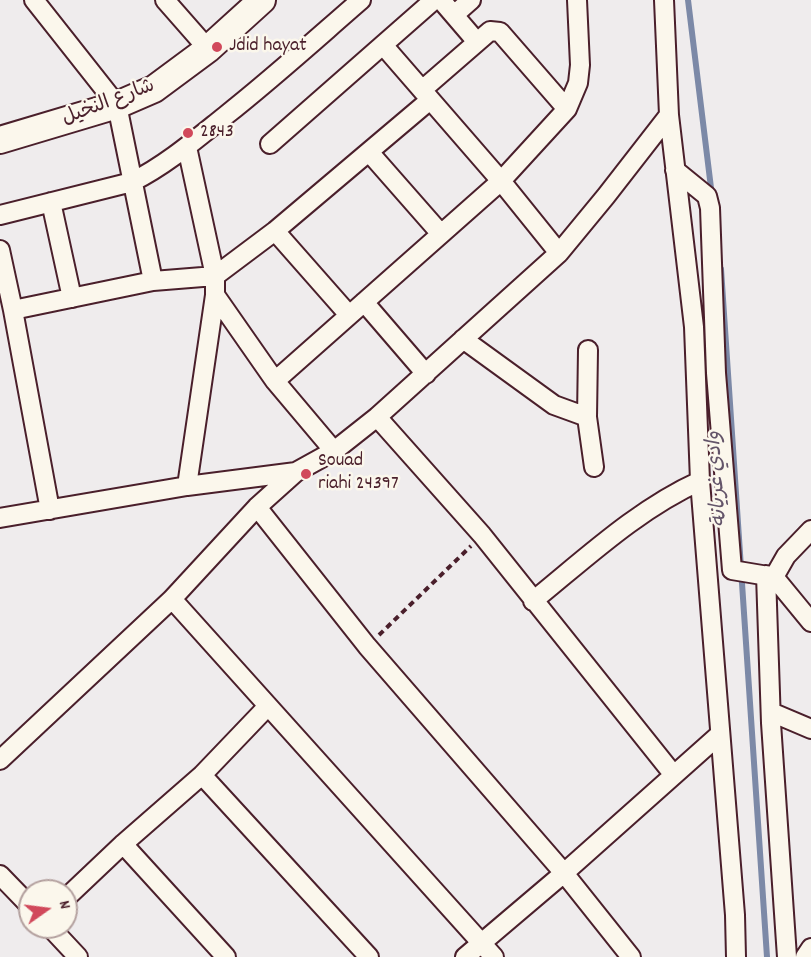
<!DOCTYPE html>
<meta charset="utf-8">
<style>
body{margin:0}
#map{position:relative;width:811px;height:957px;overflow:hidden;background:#efeced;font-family:Dekko,sans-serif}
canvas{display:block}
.north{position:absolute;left:18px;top:879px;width:60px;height:60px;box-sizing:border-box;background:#fbf7ec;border:2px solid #b4a19f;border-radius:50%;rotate:76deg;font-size:16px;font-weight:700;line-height:24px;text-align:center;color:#4a1f2b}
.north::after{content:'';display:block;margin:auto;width:21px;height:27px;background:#d1495b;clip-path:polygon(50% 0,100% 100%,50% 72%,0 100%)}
</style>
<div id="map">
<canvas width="811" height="957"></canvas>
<div class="north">N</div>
</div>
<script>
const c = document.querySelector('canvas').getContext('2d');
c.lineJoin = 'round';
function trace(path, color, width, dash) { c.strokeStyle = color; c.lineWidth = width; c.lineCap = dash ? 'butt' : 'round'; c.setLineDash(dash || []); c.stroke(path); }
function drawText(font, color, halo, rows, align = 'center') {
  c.font = font + ' Dekko,"Playpen Sans Arabic",sans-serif'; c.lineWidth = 5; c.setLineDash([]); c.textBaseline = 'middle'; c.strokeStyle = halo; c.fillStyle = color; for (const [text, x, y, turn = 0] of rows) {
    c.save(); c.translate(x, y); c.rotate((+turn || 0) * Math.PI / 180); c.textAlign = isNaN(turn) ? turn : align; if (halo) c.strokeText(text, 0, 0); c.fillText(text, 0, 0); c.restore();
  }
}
trace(new Path2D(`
 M688 0 712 196
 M721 269 767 957`), '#7c89a7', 6);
const street = new Path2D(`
 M34 0 117 105 153 281
 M165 0 208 49
 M441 0 477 42
 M454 15 471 0
 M383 45 501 181 559 253
 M422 90 490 31 500 32 567 109
 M669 115 694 327 700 481 735 915 736 957
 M270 144 434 0
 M187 147 215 276V295L187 486
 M369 152 441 234
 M675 170 707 196 710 208 716 373 732 570 774 577
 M51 202 72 298
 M0 215 132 182C166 165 195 140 225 116 272 79 316 39 361 0
 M275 231 349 315
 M0 250 13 310 50 510
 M215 295 275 381 334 451
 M364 302 426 374
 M13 310 153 281 215 276 275 231 430 100
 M463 339 554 405 587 417
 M588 350 587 417 594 467
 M275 381 501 181 567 109 578 83 580 65 577 0
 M377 417 482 535 673 774
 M257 507 367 646 564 873 631 957
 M0 518 187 486 296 472
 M811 530 786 556 774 577 811 622
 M766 575 771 723 787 957
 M172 599 494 957
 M533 601C586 558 638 509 700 481
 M771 712 811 729
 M0 760 172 599 257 507 296 472 334 451 377 417 559 253 606 196 669 115 664 0
 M202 775 369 957
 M123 844 226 957
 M0 875 30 906
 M66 898 123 844 202 775 268 706
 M50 927 78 957
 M465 957 564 873 719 735
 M805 957 811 948`);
const secondary = new Path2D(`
 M0 140 117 105 154 89 208 49 262 0`);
trace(street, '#4a1f2b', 22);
trace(secondary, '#4a1f2b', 30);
trace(new Path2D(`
 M379 635 471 546`), '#4a1f2b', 4, [6, 4.5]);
trace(street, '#fbf7ec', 18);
trace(secondary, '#fbf7ec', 26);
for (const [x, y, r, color] of [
 [217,47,6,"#d1495b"],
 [188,133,6,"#d1495b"],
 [306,474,6,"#d1495b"]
]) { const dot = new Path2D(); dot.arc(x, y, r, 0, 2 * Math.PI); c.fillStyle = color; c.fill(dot); trace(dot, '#fbf7ec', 2); }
drawText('20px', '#4a1f2b', '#fbf7ec', [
 ["Jdid hayat",229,47],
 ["2843",200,133],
 ["Souad",318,462],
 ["riahi 24397",318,485]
], 'left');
drawText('20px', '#4a1f2b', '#fbf7ec', [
 ["شارع النخيل",109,104,-21]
]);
drawText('italic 21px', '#635469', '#fbf7ec', [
 ["وادي غريانة",719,479,-94]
]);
</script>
